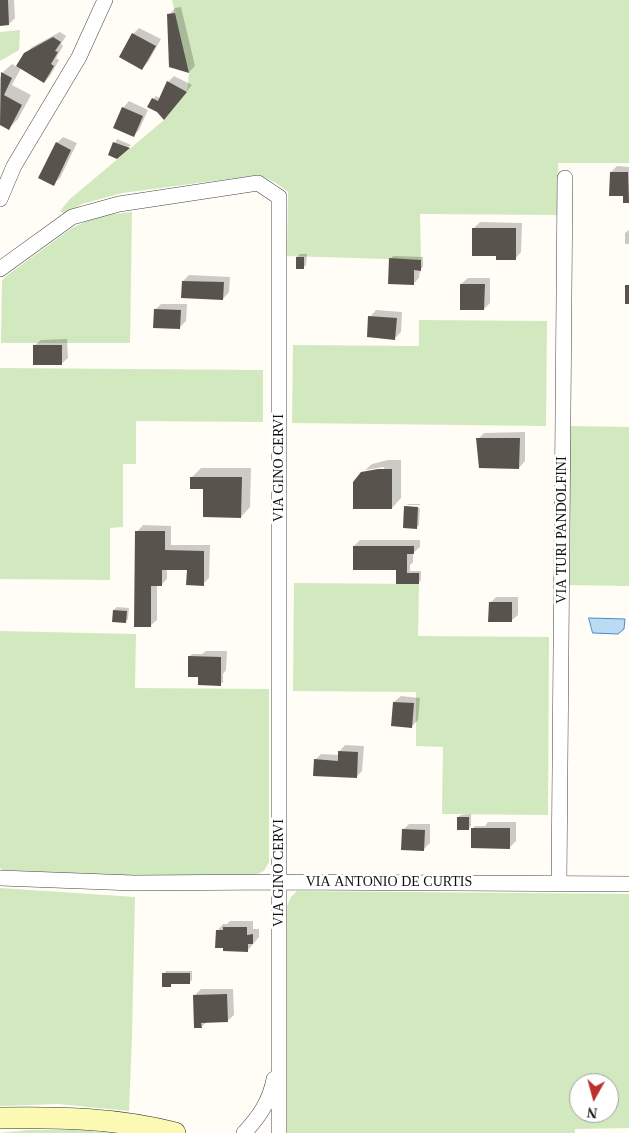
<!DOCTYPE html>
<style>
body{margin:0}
#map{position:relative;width:629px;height:1133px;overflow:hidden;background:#fffdf5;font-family:Georgia,serif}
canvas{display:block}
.north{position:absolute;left:569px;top:1073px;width:50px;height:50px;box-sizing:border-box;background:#fff;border:1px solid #a0a0a0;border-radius:50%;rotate:187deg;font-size:14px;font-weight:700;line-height:20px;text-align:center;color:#111}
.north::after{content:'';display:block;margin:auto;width:18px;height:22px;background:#bd2f2c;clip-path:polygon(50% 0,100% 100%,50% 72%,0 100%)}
</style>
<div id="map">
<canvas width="629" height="1133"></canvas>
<div class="north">N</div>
</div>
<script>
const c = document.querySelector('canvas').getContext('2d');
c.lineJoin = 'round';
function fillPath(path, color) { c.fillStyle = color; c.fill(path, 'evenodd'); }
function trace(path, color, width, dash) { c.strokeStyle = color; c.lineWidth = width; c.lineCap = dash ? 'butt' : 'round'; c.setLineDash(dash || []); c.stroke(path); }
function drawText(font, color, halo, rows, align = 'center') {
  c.font = font + ' Georgia,serif'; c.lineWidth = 5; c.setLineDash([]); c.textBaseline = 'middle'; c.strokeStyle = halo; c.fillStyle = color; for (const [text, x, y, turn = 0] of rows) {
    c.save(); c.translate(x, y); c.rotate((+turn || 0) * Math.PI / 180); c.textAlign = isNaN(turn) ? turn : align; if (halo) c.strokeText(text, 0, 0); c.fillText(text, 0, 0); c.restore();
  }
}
fillPath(new Path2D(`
 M172 0H629V163H558L557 215 420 214 421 260 287 256 288 192 276 183 259 175 122 193 82 204 64 214 60 211 70 199 164 120 187 92 189 73Z
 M20 30 19 50 0 61V32Z
 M132 212 130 343H1L2 281 6 276 72 228 98 216Z
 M419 320 547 321 546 426 292 423 293 345 419 346Z
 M0 368 263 370V422L136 421V464H123V527L110 528V580L0 579Z
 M569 426 629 427V586L567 585Z
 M294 583 419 584 418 636 549 637 548 815 442 814 443 747 416 746V692L293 691Z
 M0 631 136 634 135 688 269 689V862L264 871 253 876 144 877 2 870 0 868Z
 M0 888 135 897 132 1037 129 1111 58 1104 0 1106Z
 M297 891 629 894V1128L575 1129V1133H284L286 908 291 897ZM579 1083H609V1113H579Z
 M28 1130H79L113 1133H0Z`), '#d2e9bf');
const water = new Path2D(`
 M589 618 625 619 624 629 618 634 593 633Z`);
fillPath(water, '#bbdbf4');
trace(water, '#458bc9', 1);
fillPath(new Path2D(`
 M0 0H14L15 18 9 24 0 25Z
 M181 7 195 66 189 72 170 66 169 15 175 8Z
 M139 28 161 39 148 62 142 68 133 34Z
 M60 32 66 36 61 44 63 46 56 58 59 60 50 76 44 82 21 68 12 85 31 95 18 119 9 128 0 124V78L2 73 12 64 17 67 25 54 32 47Z
 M174 76 192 85 178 103 158 111 153 99 156 96 161 99 168 82Z
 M129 101 148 110 139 130 133 136 123 108Z
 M63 137 77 143 60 178 53 184 57 143Z
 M117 139 131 145 117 157 110 154Z
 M617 166 629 167V202H624L625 195 611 172Z
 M480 222 522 223 521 252 515 259 498 255 474 228Z
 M629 230V244H625V233Z
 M300 254H307L306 265 303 268 297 257Z
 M393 256 423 257V267L420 270 419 278 413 284 391 259Z
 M189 275 230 277 229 292 223 299 183 281Z
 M468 278H490V303L484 309 461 284Z
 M161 304H187L186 321 180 327 155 310Z
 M376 310 402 312 401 332 395 338 370 317Z
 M67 339 68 358 61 364 34 346 41 340Z
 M525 432V461L519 468 478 439 484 433Z
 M388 460H401V498L392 508 384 467 365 470 372 464Z
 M201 468H251L250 507 241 517 204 488 192 477Z
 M408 504H420V505H407Z
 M406 506 420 508 419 525 416 528Z
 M143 525 171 526V545H210L209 578 203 584 188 569H167V579L161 585H157V620L150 626 137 532Z
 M360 540H420V547L413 553V562L410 565V571H421V580L418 583 354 546Z
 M496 597H518V615L511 621 490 603Z
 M117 607 129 608 128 619 125 622 114 610Z
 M206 651H227L226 670 223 674V682L220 684 199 676 189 657 192 654H202Z
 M401 696 420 698 418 720 411 727 394 702Z
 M345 745 364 746 362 771 356 777 315 760 321 754 339 755V752Z
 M471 814V826L469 828 458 817 461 815Z
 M488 822H516V841L510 847 472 829 475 826H485Z
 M409 824H430V843L424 849 403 830Z
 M230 921H253V929H259V937L248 950 224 947 217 931 223 924H227Z
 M166 971H192V980L189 983H173L170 986 164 974Z
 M201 989H233L234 1015 227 1021 207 1022 201 1027 194 996Z`), '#0003');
fillPath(new Path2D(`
 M0 0H8L9 25 0 26Z
 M175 13 189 73 169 67 167 14Z
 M132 33 156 46 142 70 119 57Z
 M53 37 61 42 55 51 58 52 51 64 54 66 44 83 16 66 24 53Z
 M1 72 12 78 4 95 22 105 9 130 0 125Z
 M167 81 187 92 164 120 157 112 147 107 152 98 158 101Z
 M122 107 143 116 134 137 113 128Z
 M56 142 71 150 54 186 38 178Z
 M113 142 130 148 117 159 108 155Z
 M610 172H628L629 203H623V196H609Z
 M472 228H516V260H496V256H472Z
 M296 257H304V269H296Z
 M389 258 421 260V271L414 270V285L388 284Z
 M182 281 224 282 223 300 181 298Z
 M460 284H485L484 310H460Z
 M625 285H629V304H625Z
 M154 309 181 310 180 329 153 328Z
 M368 316 397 318 395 340 367 337Z
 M33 345H62V365H33Z
 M476 438H520L519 469 479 468Z
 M378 469H392V509H353V482L361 472Z
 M190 477H242L241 518 203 517V489H190Z
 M404 506 418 507 417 529 403 528Z
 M135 531H165V550L204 551V586L186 585 187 570H162V586H151V627H134Z
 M353 546H414V554H407V573H419V584H396V570H353Z
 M489 602H512V622H488Z
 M113 610 127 611 126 623 112 622Z
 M188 656 221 657V686L198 685V677H188Z
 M393 702 414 703 412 728 391 726Z
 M338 751 358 752 357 778 313 776 314 759 338 761Z
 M457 817H469V830H457Z
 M471 828H510V849L471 848Z
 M402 829 425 830 424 851 401 850Z
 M223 927H247V935L253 934V944H248V952L223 951V948H215L216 930H223Z
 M162 973H190V984H171V987H162Z
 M227 994 228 1022 201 1023 202 1028H194L193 995Z`), '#59534d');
const street = new Path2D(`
 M0 199 14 166 79 57 105 0
 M0 269 72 217 119 204 258 183 279 197V1133
 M0 878 134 883 279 882 629 884
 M559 883 565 178
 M244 1133C259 1117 270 1101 274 1079`);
const secondary = new Path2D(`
 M0 1118C59 1117 117 1118 175 1133`);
trace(street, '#444', 16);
trace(secondary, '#333', 22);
trace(street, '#fff', 15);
trace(secondary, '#fcf9b3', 21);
drawText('14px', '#111', '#fff', [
 ["VIA GINO CERVI",279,468,-90],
 ["VIA TURI PANDOLFINI",562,530,-90],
 ["VIA GINO CERVI",279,873,-90],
 ["VIA ANTONIO DE CURTIS",389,882]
]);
</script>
